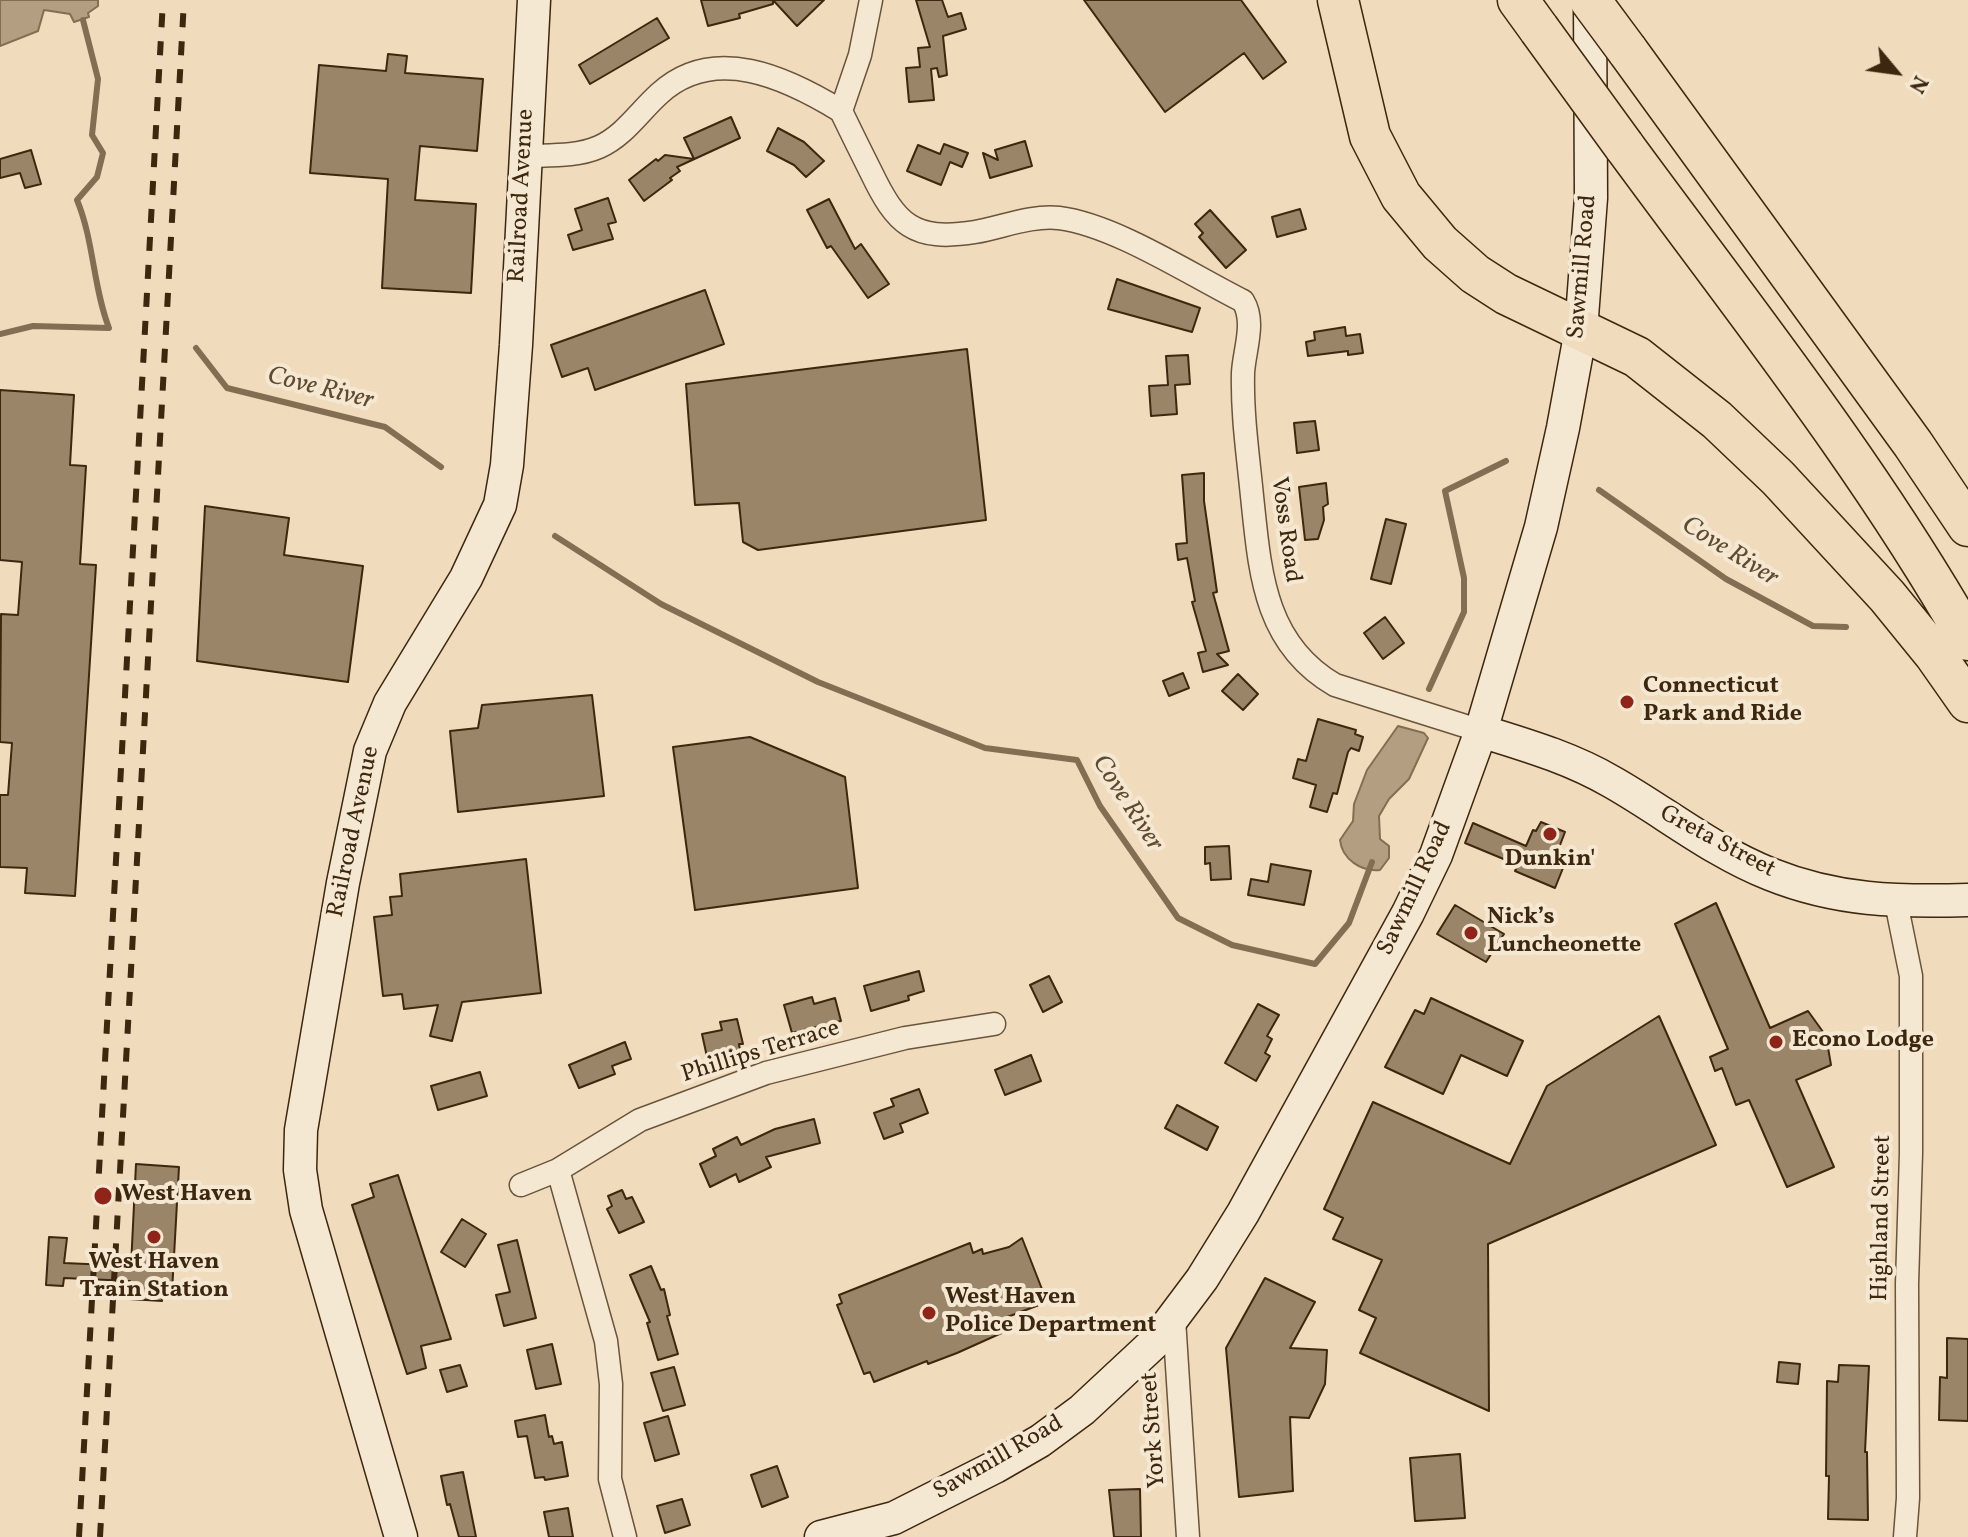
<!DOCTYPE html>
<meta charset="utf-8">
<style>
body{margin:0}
#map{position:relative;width:1968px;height:1537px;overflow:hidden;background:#f0dbbc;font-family:Vollkorn,serif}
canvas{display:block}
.north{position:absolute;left:1856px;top:32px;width:80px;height:80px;-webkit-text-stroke:6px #f5e8d3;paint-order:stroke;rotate:119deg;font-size:22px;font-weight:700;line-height:32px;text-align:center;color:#3d270e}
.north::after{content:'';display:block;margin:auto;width:28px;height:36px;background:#3d270e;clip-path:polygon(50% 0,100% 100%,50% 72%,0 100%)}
</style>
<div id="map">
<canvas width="1968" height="1537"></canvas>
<div class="north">N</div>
</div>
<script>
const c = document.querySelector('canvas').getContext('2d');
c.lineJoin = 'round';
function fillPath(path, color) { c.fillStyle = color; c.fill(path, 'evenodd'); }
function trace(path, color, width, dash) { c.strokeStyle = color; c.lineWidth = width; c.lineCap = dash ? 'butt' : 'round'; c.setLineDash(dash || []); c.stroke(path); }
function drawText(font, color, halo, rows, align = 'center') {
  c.font = font + ' Vollkorn,serif'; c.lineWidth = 8; c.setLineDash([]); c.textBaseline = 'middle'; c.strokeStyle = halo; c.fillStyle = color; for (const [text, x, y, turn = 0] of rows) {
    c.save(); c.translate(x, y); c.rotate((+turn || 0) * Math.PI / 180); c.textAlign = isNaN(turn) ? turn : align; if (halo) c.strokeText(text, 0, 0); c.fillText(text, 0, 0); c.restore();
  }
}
const water = new Path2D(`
 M0 0H98V6L88 13 89 17 74 22 70 14 44 10 38 31 0 46Z
 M1398 726 1424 733 1428 738 1409 779 1389 799 1379 816 1380 839 1389 846V858L1380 870C1361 872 1342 859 1340 840L1353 821 1354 804 1367 770Z`);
fillPath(water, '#b39e81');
trace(water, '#846e53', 2);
trace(new Path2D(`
 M0 334 33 326 109 328C93 287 94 241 77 200L97 177 103 153 92 135 98 79 83 20
 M196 348 227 388 385 427 441 467
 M1599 490 1726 579 1813 626 1846 627
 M555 536 661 604 818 682 985 748 1077 760 1100 806 1178 918 1232 945 1315 964 1349 923 1372 862
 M1429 689 1464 612V578L1445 491 1506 461`), '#846e53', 6);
const building = new Path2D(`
 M701 0H824L797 26 773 0V4L739 14 740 18 708 26Z
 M916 0H942L948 17 961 13 966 29 943 36 947 75 939 77 937 68 931 69 934 100 909 102 906 68 920 67 918 48 930 47Z
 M1084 0H1241L1286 62 1263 79 1244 53 1165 112Z
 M657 18 669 38 590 84 579 65Z
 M388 54 407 56 405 73 483 79 477 151 420 146 415 200 476 204 471 293 382 288 388 179 310 173 319 65 386 71Z
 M731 117 740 138 677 167 680 171 670 178 672 180 644 201 629 180 656 159 658 161 665 155 694 159 684 138Z
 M778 128 804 142 824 161 806 177 794 165 767 151Z
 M1025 141 1032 166 990 178 983 153 998 160 995 150Z
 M944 144 968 153 962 167 950 162 941 185 907 171 918 145 940 154Z
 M31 150 41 184 25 188 20 173 0 178V159Z
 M608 198 616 222 608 224 613 239 573 250 568 235 582 230 575 209Z
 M829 199 855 249 861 244 889 284 868 298 831 246 827 248 807 210Z
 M1300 209 1306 229 1277 237 1272 217Z
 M1210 210 1246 250 1226 268 1199 237 1203 233 1195 224Z
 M1117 279 1200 308 1192 332 1108 309Z
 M705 290 724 344 595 390 588 368 562 377 551 345Z
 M1345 327 1346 336 1360 334 1363 353 1348 355V351L1308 356 1306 342 1315 340 1314 332Z
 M967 349 986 520 758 550 743 542 739 503 695 505 686 384Z
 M1188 355 1190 384 1175 385 1177 414 1151 416 1149 386 1168 385 1166 356Z
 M0 390 74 395 70 465 86 466 80 564 96 565 75 896 25 893 27 868 0 867V795H8L12 743 0 742 1 614 18 615 22 562 0 560Z
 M1315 421 1319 450 1297 453 1294 423Z
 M1204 473V501L1217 592 1213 593 1229 651 1217 654 1228 665 1203 672 1198 653 1206 651 1192 602 1195 601 1187 558 1178 560 1176 544 1187 543 1182 475Z
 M1326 483 1328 504 1323 507 1324 520 1318 539 1305 540 1299 487Z
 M205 506 289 518 284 555 363 566 348 682 197 661Z
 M1386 519 1406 524 1391 584 1371 579Z
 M1385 617 1404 643 1383 659 1364 633Z
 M1183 673 1189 688 1169 696 1163 681Z
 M1238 674 1258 694 1243 710 1222 691Z
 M592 695 604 796 458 812 450 731 478 728 482 705Z
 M1318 719 1356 730 1355 734 1363 737 1359 751 1351 748 1348 752 1337 794 1333 793 1327 812 1310 807 1316 785 1293 778 1298 759 1306 761Z
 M750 737 845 777 858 888 695 910 673 747Z
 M1541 822 1565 832 1557 853 1567 858 1555 888 1515 871 1518 865 1465 843 1473 823 1526 846 1533 830 1536 831Z
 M1229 846 1231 879 1211 880 1210 863 1205 864V847Z
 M526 859 541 993 462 1002 452 1041 430 1036 438 1005 404 1009 402 994 383 996 374 917 392 915 390 897 402 896 400 874Z
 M1271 864 1311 871 1304 905 1248 895 1251 879 1268 882Z
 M1716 903 1770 1028 1808 1011 1826 1036 1831 1065 1796 1080 1834 1167 1787 1187 1749 1100 1736 1105 1722 1068 1715 1071 1710 1057 1728 1049 1675 924Z
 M1455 905 1504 934 1486 962 1437 934Z
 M919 971 924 991 908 996 909 1000 871 1011 864 986Z
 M1049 976 1062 1002 1043 1012 1030 985Z
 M812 997 814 1004 835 998 841 1021 792 1033 784 1005Z
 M1431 998 1523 1041 1507 1076 1461 1055 1443 1094 1385 1067 1415 1010 1424 1014Z
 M1258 1004 1279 1015 1267 1036 1272 1039 1265 1053 1270 1056 1256 1081 1225 1063Z
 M1659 1016 1716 1145 1488 1244 1489 1411 1360 1353 1376 1318 1359 1310 1382 1260 1333 1239 1343 1218 1324 1209 1373 1102 1510 1164 1547 1086Z
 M737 1019 743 1044H739L740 1050 707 1057 702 1034 722 1030 720 1022Z
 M625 1042 631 1059 612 1066 615 1074 579 1088 569 1065Z
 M1031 1055 1041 1081 1005 1095 995 1070Z
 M480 1072 487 1096 438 1110 431 1086Z
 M919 1089 928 1113 900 1124 903 1132 884 1139 874 1113 894 1106 891 1099Z
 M1177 1105 1218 1127 1207 1150 1165 1128Z
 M814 1119 820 1143 766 1157 771 1167 739 1182 736 1174 710 1187 700 1164 716 1156 713 1149 737 1137 741 1145 775 1129Z
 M136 1164 179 1167 172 1292 163 1291 162 1301 129 1299 130 1281 64 1278 63 1286 46 1285 49 1237 67 1238 64 1263 131 1266Z
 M398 1175 451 1339 421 1346 426 1368 407 1374 352 1205 374 1197 370 1184Z
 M622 1190 626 1199 632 1197 644 1222 619 1233 607 1209 612 1206 608 1196Z
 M462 1219 486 1234 465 1267 441 1252Z
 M1022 1238 1047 1302 1002 1319 1006 1331 957 1353 928 1364 927 1361 874 1382 870 1372 864 1374 837 1305 842 1303 839 1295 970 1243 973 1253 982 1249 983 1254 1009 1247Z
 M517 1240 536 1318 504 1326 496 1295 510 1292 498 1245Z
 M651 1266 661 1290 664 1289 670 1315 667 1316 678 1354 658 1360 647 1323 650 1322 630 1275Z
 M1265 1278 1315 1302 1290 1348 1327 1350 1325 1384 1309 1418 1290 1417 1293 1491 1239 1497 1226 1348Z
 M1947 1338 1968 1339V1421L1939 1420 1940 1377 1947 1378Z
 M552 1344 561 1384 536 1389 527 1350Z
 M1779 1362 1800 1364 1798 1384 1777 1382Z
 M460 1365 467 1386 447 1392 440 1370Z
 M1839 1365 1869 1366 1865 1452H1867L1868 1520 1828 1519 1829 1476H1826L1827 1381 1838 1382Z
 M674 1367 685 1405 663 1411 651 1373Z
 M545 1415 549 1437 552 1436 554 1444 562 1442 568 1476 545 1480 544 1477 535 1478 527 1436 518 1437 515 1421Z
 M668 1416 679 1454 655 1461 644 1423Z
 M1460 1454 1465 1518 1415 1521 1410 1458Z
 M777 1466 788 1497 762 1507 751 1475Z
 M463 1472 476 1537H459L450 1504 447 1505 441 1476Z
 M1140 1489 1141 1537H1114L1109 1490Z
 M682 1499 690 1525 665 1533 657 1506Z
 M568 1508 573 1537H549L544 1512Z`);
fillPath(building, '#9a8568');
trace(building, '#3d270e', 2);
const street = new Path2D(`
 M871 0 860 55 841 111C851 132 861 152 871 172 896 224 913 242 975 232 1003 227 1031 215 1059 218 1115 225 1191 275 1243 301 1256 322 1244 351 1243 373 1242 415 1248 455 1252 496 1260 570 1263 643 1335 685L1481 731
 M526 156C550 155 576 157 599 147 624 136 639 112 659 94 714 43 787 78 841 111
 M1896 902 1911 976V1153L1907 1284 1908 1498 1905 1537
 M558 1170 606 1341 611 1384 610 1479 625 1537
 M521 1185 558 1170 640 1120 766 1073 905 1038 994 1024
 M1174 1319 1188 1537`);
const secondary = new Path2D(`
 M1481 731C1526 745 1571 758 1612 782 1665 812 1712 851 1770 874 1837 901 1898 902 1968 900
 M401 1537 306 1210 300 1170 301 1130 343 883 370 751 390 703 466 578 500 505 507 465 516 345 534 0
 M821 1537 894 1518 995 1467 1040 1441 1082 1410 1154 1343 1202 1279 1243 1213 1408 913 1436 855 1481 731 1541 527 1563 428 1581 330 1591 198 1590 0`);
const highway = new Path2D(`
 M1338 0 1370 136 1401 196 1440 243 1475 274 1506 294 1637 357 1717 420 1778 478 1887 596 1935 655 1968 702
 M1518 0 1539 29
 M1627 50 1913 444 1968 526
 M1624 146C1743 308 1869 466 1968 640`);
trace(street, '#6a543a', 25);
trace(secondary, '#3d270e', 35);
trace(highway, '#3d270e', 43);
trace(street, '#f5e8d3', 22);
trace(secondary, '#f5e8d3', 32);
trace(highway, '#f0dbbc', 40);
trace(new Path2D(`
 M79 1537 163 0
 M100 1537 184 0`), '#3d270e', 6, [14, 14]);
const highwayBridge = new Path2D(`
 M1590 0 1627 50
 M1539 29 1624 146`);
trace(highwayBridge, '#3d270e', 43, []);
trace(highwayBridge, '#f0dbbc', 40);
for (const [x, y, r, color] of [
 [1627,702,8,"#8f2418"],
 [1550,834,8,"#8f2418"],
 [1471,933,8,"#8f2418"],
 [1776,1042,8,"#8f2418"],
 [103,1196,10,"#8f2418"],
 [154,1237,8,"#8f2418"],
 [929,1313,8,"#8f2418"]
]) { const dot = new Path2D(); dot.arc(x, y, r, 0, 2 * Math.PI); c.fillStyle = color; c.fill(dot); trace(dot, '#f5e8d3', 3); }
drawText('24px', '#3d270e', '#f5e8d3', [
 ["Railroad Avenue",523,196,-87],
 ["Sawmill Road",1584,267,-85],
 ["Voss Road",1284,530,82],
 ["Railroad Avenue",355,832,-78],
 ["Greta Street",1717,843,28],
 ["Sawmill Road",1416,889,-65],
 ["Phillips Terrace",761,1053,-17],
 ["Highland Street",1883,1218,-89],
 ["York Street",1155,1430,-94],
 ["Sawmill Road",999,1459,-30]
]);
drawText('bold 24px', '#3d270e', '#f5e8d3', [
 ["Connecticut",1643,688],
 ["Park and Ride",1643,716],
 ["Dunkin'",1550,861,"center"],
 ["Nick’s",1487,919],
 ["Luncheonette",1487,947],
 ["Econo Lodge",1792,1042],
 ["West Haven",121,1196],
 ["West Haven",154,1264,"center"],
 ["Train Station",154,1292,"center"],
 ["West Haven",945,1299],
 ["Police Department",945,1327]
], 'left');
drawText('italic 26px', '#604b30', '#f5e8d3', [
 ["Cove River",320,390,14],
 ["Cove River",1729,553,32],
 ["Cove River",1126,804,57]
]);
</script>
